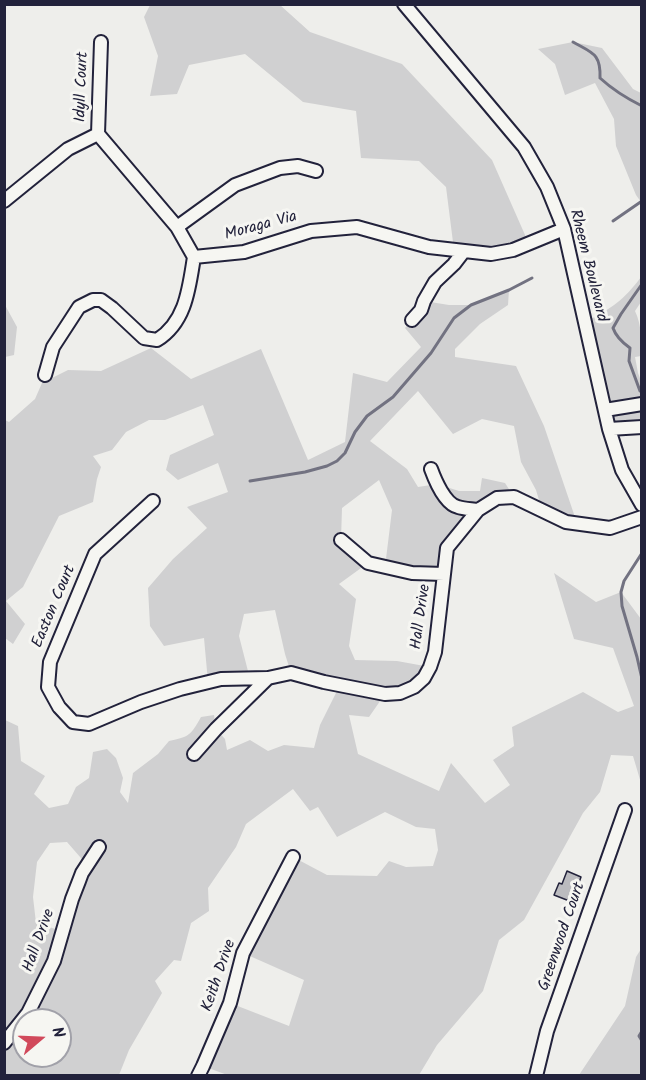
<!DOCTYPE html>
<style>
body{margin:0}
#map{position:relative;width:646px;height:1080px;overflow:hidden;background:#eeeeeb;font-family:Kalam,sans-serif}
canvas{display:block}
.frame{position:absolute;inset:0;border:6px solid #22223b;pointer-events:none}
.north{position:absolute;left:12px;top:1008px;width:60px;height:60px;box-sizing:border-box;background:#f6f6f2;border:2px solid #a1a1a9;border-radius:50%;rotate:71deg;font-size:16px;font-weight:700;line-height:24px;text-align:center;color:#22223b}
.north::after{content:'';display:block;margin:auto;width:21px;height:27px;background:#d1495b;clip-path:polygon(50% 0,100% 100%,50% 72%,0 100%)}
</style>
<div id="map">
<canvas width="646" height="1080"></canvas>
<div class="frame"></div>
<div class="north">N</div>
</div>
<script>
const c = document.querySelector('canvas').getContext('2d');
c.lineJoin = 'round';
function fillPath(path, color) { c.fillStyle = color; c.fill(path, 'evenodd'); }
function trace(path, color, width, dash) { c.strokeStyle = color; c.lineWidth = width; c.lineCap = dash ? 'butt' : 'round'; c.setLineDash(dash || []); c.stroke(path); }
function drawText(font, color, halo, rows, align = 'center') {
  c.font = font + ' Kalam,sans-serif'; c.lineWidth = 6; c.setLineDash([]); c.textBaseline = 'middle'; c.strokeStyle = halo; c.fillStyle = color; for (const [text, x, y, turn = 0] of rows) {
    c.save(); c.translate(x, y); c.rotate((+turn || 0) * Math.PI / 180); c.textAlign = isNaN(turn) ? turn : align; if (halo) c.strokeText(text, 0, 0); c.fillText(text, 0, 0); c.restore();
  }
}
fillPath(new Path2D(`
 M150 5H280L310 32 402 64 492 160 529 244 513 250H454L446 187 419 161 361 158 356 111 303 102 245 54 189 65 177 94 150 96 158 56 144 17Z
 M573 42 602 48 633 89 641 93V202L636 195 616 146 614 119 595 83 565 95 555 64 538 49Z
 M641 277V302L635 311C642 326 641 339 641 356L635 357 638 373 641 381V432L609 429 585 322C611 309 624 300 641 277Z
 M509 290 508 305 480 324 455 349V357L516 366 544 426 577 523 542 510 536 490 521 462 514 426 482 419 453 434 418 391 370 441 407 469 418 487 437 484 459 491H480L482 478 505 483 514 497 497 498 447 548 444 574 385 567 392 510 379 480 342 508 341 540 368 563 339 584 356 599 349 646 355 660 397 661 430 667 424 678 385 694 369 717 349 715 358 754 439 791 451 763 485 803 510 785 493 760 514 746 512 727 583 692 618 712 634 706 613 648 574 639 554 573 596 602 621 592 641 619V783L633 756 611 755 600 792 583 813 524 920 499 940 483 991 437 1045 419 1075 230 1076 203 1066 230 1003 289 1026 304 980 243 953 293 857 327 875 377 876 389 861 406 867 433 866 438 850 435 829 416 827 385 812 337 837 318 807 310 811 293 789 246 824 236 847 208 888 209 911 191 923 181 961 174 960 155 981 162 993 129 1050 119 1075H5L4 717 5 720 18 726 21 761 45 776 34 794 49 808 68 804 76 787 89 778 93 752 107 749 116 758 123 778 120 792 128 803 133 773 158 754 169 741C189 737 191 735 201 717L214 715 216 729 225 739 227 750 250 740 268 751 284 745 314 748 320 725 340 685 291 673 285 654 275 610 244 614 239 636 250 679 208 682 204 638 164 646 150 626 148 588 173 559 207 528 187 507 228 492 218 463 178 480 166 470 170 455 214 435 203 405 165 420H149L126 432 112 450 93 456 101 467 97 479 93 502 59 516 23 587 6 601 25 624 13 644 5 638V420L9 422 35 399 42 383 68 370 101 371 151 348 191 379 261 349 308 460 345 442 353 373 387 382 421 347 405 328 412 320 424 301 449 305H471ZM67 842 87 865 62 931 36 923 33 897 37 862 50 843ZM24 1020H60V1056H24Z
 M5 305 17 327 14 355 5 357Z
 M641 949V1075H579L625 1006 636 957Z`), '#d0d0d1');
trace(new Path2D(`
 M573 42C592 53 601 53 600 78 613 90 626 98 642 106
 M613 221 642 201
 M640 391 629 361 630 348C623 343 616 337 613 328L621 314 642 284
 M250 481 305 472 327 466 337 461 345 453 355 432 367 416 393 397 431 353 454 318 471 305 509 290 532 278
 M642 553 624 581 621 592 622 606 637 657 642 679
 M642 1031 639 1036 642 1041`), '#727281', 3);
const building = new Path2D(`
 M567 871 581 877 572 902 554 895 559 883 562 884Z`);
fillPath(building, '#bbbbbf');
trace(building, '#22223b', 1.5);
const minor = new Path2D(`
 M404 4 524 147 547 187 564 229 609 429 622 470 642 505
 M98 134 177 227 194 257 244 252 311 231 357 227 429 247 491 254 513 250 564 229
 M98 134 101 42
 M4 201 68 149 98 134
 M177 227 235 185 280 168 298 166 316 171
 M412 320 421 310 424 301 435 282 454 264 464 251
 M45 375 53 347 79 307 93 300H101L112 308 144 338 157 340C186 322 189 288 194 257
 M605 410 642 404
 M609 429 642 427
 M431 469C435 480 445 504 458 507 464 509 472 509 478 510
 M153 501 95 554 50 662 48 687 59 707 73 722 89 724 141 702 180 689 221 679 268 678 291 673 324 682 385 694 400 693 414 687 424 678 430 667 435 652 447 548 478 510 497 498 514 497 566 522 610 528 642 517
 M341 540 368 563 412 573 444 574
 M194 754 216 729 268 678
 M4 1043 28 1013 54 961 72 899 79 881 82 873 99 847
 M198 1076 203 1066 230 1003 243 953 293 857
 M536 1076 547 1031 625 810`);
trace(minor, '#22223b', 16);
trace(minor, '#f6f6f2', 12);
drawText('16px', '#22223b', '#f6f6f2', [
 ["Idyll Court",83,87,-88],
 ["Moraga Via",261,227,-15],
 ["Rheem Boulevard",587,266,76],
 ["Easton Court",55,607,-67],
 ["Hall Drive",422,617,-82],
 ["Greenwood Court",563,937,-71],
 ["Hall Drive",40,941,-70],
 ["Keith Drive",220,976,-71]
]);
</script>
